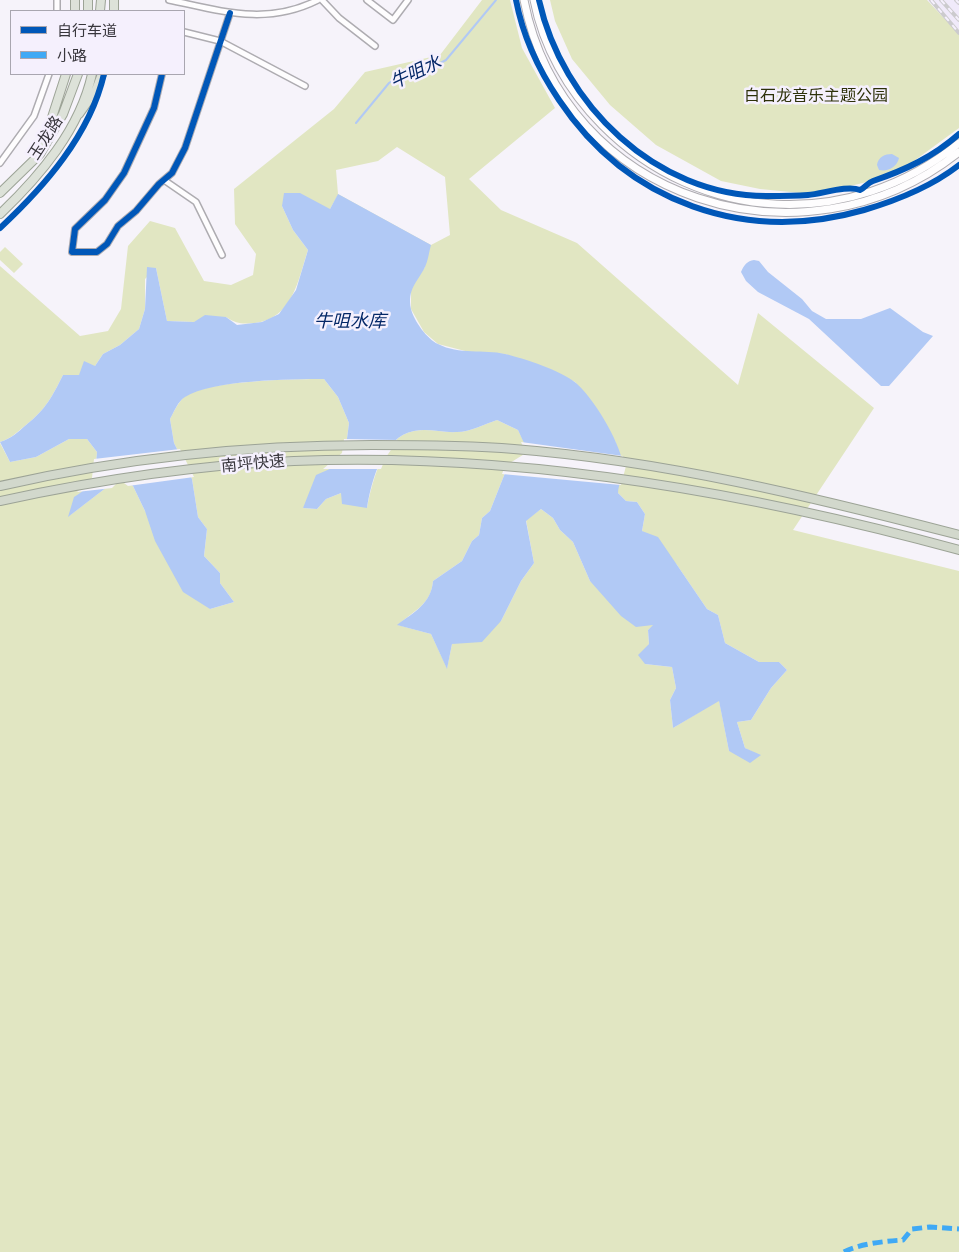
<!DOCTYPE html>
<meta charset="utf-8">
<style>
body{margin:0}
#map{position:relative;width:959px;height:1252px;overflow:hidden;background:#f6f3fa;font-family:"IBM Plex Sans","Noto Sans SC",sans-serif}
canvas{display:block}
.legend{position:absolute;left:10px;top:10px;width:175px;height:65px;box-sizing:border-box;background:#f5f0fd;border:1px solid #a9a6b0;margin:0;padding:6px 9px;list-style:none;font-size:15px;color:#38363c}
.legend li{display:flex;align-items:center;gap:10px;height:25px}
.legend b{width:25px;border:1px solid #a9a6b0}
</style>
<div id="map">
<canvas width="959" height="1252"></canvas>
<ul class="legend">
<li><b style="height:6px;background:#0057b8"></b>自行车道</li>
<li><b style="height:6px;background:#3fa9f5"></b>小路</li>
</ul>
</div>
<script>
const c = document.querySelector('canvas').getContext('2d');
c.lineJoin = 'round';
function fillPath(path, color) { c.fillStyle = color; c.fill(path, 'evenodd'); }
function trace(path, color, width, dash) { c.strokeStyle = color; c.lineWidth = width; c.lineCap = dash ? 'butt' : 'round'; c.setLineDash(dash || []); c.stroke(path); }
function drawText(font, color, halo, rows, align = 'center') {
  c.font = font + ' "IBM Plex Sans","Noto Sans SC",sans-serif'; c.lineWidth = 5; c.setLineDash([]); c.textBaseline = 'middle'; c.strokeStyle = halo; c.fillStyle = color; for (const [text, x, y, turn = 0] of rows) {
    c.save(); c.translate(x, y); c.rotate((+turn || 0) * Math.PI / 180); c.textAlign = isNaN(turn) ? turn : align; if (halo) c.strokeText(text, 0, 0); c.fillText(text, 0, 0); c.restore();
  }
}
fillPath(new Path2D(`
 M927 0H959V34Z`), '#f0eafa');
fillPath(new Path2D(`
 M482 0H510L522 48 555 108 469 179 501 210 577 243 738 385 758 313 874 408 793 530 959 571V1252H0V443L10 462 36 457 69 439H87L97 452 95 479 69 516 120 477 133 486 145 511 210 609 234 602 220 583V573L204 556 207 529 198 517 192 479 174 443 170 419C173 413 177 405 182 399 199 380 296 379 324 379L338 397 349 423 345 454 303 508 317 509 326 499 341 493 367 508C372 482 383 436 414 431 428 428 443 433 457 432 470 432 485 424 497 420L518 430 530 454 507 468 490 511 482 518 479 535 472 541 462 561 433 581C431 605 414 610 398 625L431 634 447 668 452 644 501 621 521 581 534 563 526 520 541 509 553 518 560 530 573 542 590 581 654 625 648 630 649 644 645 664 672 667 676 688 670 700 673 728 719 700 729 751 760 756 745 748 737 722 751 720 771 688 787 670 779 662H759L725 643 718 615 707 609 677 565 642 531 645 514 637 502 626 501 618 493 616 443 600 414 575 382 553 371 505 354 469 352 438 344 424 332 411 309V287L425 267 338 195 330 209 282 206 293 230 308 250C298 280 293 318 255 323 242 324 237 324 226 317L194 322 167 321 156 268 145 279V309L139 329 120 345 103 354 95 366 79 375H63C52 397 46 409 26 425 16 433 12 438 0 442V266L80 336 108 331 121 309 128 246 150 221 175 228 204 281 231 285 253 275 256 254 235 224 234 189 334 109 365 72 440 55ZM397 147 445 177 450 235 431 245 338 194 336 170 378 161Z
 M550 0H927L959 34V128L903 169 879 179 830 191 801 193 760 189 721 181 656 145 610 105 572 59 555 21Z
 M5 247 23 264 14 273 0 260V252Z`), '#e1e6c2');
fillPath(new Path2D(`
 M892 154 899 158C897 167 888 172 879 170L877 165C878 157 885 154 892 154Z
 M284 193H300L330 209 338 194 431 245C429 252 428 261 425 267 417 283 407 289 411 309 414 321 427 339 438 344 459 355 484 349 505 354 523 358 562 371 576 383 594 399 619 440 623 464 625 472 618 484 618 493L626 501 637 502 645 514 642 531 658 537 707 609 718 615 725 643 759 662H779L787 670 771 688 751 720 737 722 745 748 761 755 750 763 729 751 719 701 673 728 670 700 676 688 672 667 645 664 638 655 649 644 648 630 653 625 636 627 621 616 590 581 573 542 560 530 553 518 541 509 526 521 534 563 521 581 501 621 482 642 452 644 447 669 431 634 397 625C414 612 431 604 433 581L462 561 472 541 479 535 482 518 490 511 507 468 529 454 518 430 497 420C485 424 470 432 457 432 443 433 428 428 414 431 383 436 371 482 367 508L342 504 341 493 326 499 317 509 303 508 316 475 332 468 345 454 349 423 338 397 324 379C290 379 212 380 185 397 178 401 174 412 170 419L174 443 192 479 198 517 207 529 204 556 220 573V583L234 602 210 609 183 592 155 541 145 511 133 486 120 477 68 517 74 497C95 485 95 475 97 452L87 439H69L36 457 10 462 0 442C12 438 17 433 26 425 46 409 52 397 63 375H79L84 361 95 366 103 354 120 345 139 329 145 309 147 267 156 268 167 321 194 322 205 315 226 317 237 325 262 322 279 314 296 290 308 250 293 230 282 206Z
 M754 260 759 261 768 272 802 299 812 311 826 319H861L890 308 923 332 933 336 889 386H881L809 319 758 292 746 281 741 272C744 265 747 261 754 260Z`), '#b1c9f5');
fillPath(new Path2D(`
 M344 439 398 440 386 457 381 469H323L342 453Z
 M521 442 623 456 626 466 621 485 502 474 505 466 526 453Z
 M180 449 194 477 128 486 120 480 112 488 77 492 92 478 94 459Z`), '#f6f3fa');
trace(new Path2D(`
 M356 123 389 83 399 76 431 68 446 60 496 0`), '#b1c9f5', 2);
const minor = new Path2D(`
 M57 0V11
 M169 0C222 11 266 26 318 0
 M322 0 339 18 375 46
 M367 0 393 20 408 0
 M184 32 220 41 305 86
 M162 74 154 108 124 173 105 200 75 229 72 252H97L107 244 118 226 136 211 159 184 172 173 185 148 230 13
 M0 163 34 116 49 74
 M164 180 196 202 222 255`);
const secondary = new Path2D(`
 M524 0C563 201 803 276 959 152
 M534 0C543 47 568 91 602 125 700 224 851 231 959 143`);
const primary = new Path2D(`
 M75 11V0
 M88 11V0
 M100 11 101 0
 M114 11V0
 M79 114 96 90 102 74
 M44 142 66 74
 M0 193 40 154 63 114 78 74
 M0 214C40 176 80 129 92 74`);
const trunk = new Path2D(`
 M0 486C123 458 246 445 372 445 419 445 467 445 514 449 665 461 813 497 959 535
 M0 501C97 480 196 465 294 461 518 452 744 491 959 550`);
trace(minor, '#aeacb1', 8);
trace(secondary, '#aeacb1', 9);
trace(primary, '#9ca396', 10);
trace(trunk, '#9ca396', 10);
trace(minor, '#fefdfe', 5);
trace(secondary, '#fefdfe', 7);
trace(primary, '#dde2d9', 8);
trace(trunk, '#d2d8cc', 8);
const rail = new Path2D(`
 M931 0 959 33
 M941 0 959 20
 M956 0 959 3`);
trace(rail, '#cccbce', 4);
trace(rail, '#f5f0fd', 2, [5.5]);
trace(new Path2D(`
 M844 1252C858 1244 886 1241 903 1240L912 1229 930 1227 959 1229`), '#3fa9f5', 5, [10, 5]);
trace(new Path2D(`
 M516 0C523 37 538 69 559 100 628 203 745 244 864 210 898 200 931 187 959 165
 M539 0C562 104 656 196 766 196 780 196 794 196 808 195 822 194 847 185 860 190 865 188 867 183 873 181 905 170 933 157 959 134
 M162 74 154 108 124 173 105 200 75 229 72 252H97L107 244 118 226 136 211 159 184 172 173 185 148 230 13
 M0 228C44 187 90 135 104 74`), '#0057b8', 6);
drawText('16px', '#2d3109', '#f5f0fd', [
 ["白石龙音乐主题公园",816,96]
]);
drawText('16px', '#38363c', '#f5f0fd', [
 ["玉龙路",46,138,-57],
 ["南坪快速",253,464,-5]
]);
drawText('italic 18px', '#042767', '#f5f0fd', [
 ["牛咀水",416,73,-25],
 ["牛咀水库",350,322]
]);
</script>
